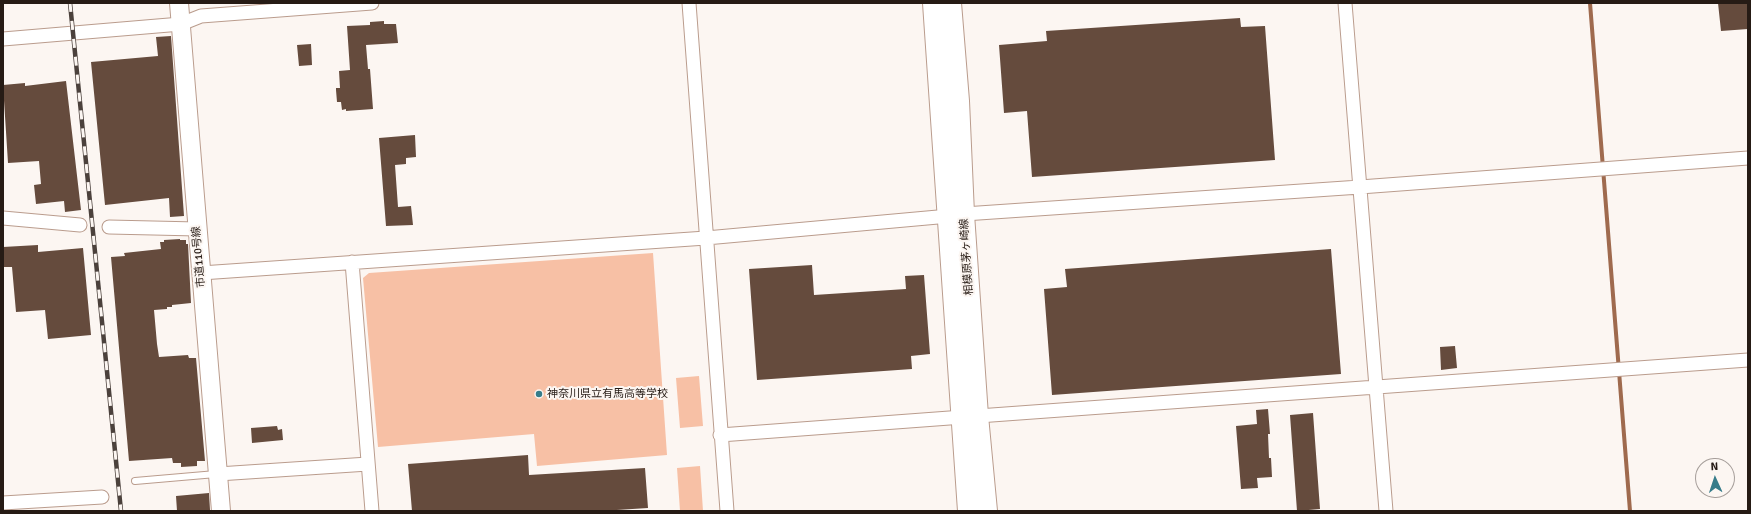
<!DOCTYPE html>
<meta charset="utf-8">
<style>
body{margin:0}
#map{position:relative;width:1751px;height:514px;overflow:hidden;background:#fcf6f2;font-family:Signika,sans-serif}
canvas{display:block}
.frame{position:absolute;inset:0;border:4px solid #261b15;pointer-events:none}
.north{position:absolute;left:1695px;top:458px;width:40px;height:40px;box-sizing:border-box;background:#fcf6f2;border:1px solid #a69e9a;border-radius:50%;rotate:357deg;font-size:11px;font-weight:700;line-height:16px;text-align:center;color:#261b15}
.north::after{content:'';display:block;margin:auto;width:14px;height:18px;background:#377c8a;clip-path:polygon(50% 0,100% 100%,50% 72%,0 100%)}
</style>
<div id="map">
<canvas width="1751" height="514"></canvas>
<div class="frame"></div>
<div class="north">N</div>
</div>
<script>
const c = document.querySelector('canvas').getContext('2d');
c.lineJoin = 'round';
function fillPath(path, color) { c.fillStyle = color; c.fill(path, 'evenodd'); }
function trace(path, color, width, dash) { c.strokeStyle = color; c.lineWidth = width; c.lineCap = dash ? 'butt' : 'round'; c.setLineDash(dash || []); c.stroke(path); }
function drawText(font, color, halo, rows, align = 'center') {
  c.font = font + ' Signika,"Noto Sans JP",sans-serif'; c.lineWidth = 4; c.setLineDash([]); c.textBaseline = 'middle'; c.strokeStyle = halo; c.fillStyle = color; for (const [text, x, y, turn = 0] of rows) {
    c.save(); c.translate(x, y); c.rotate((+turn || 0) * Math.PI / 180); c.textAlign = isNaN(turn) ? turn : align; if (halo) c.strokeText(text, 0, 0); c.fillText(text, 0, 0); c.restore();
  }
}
fillPath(new Path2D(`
 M653 253 667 455 537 466 534 434 378 447 363 278 369 273Z
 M699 376 703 426 680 428 676 378Z
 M700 466 703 511H680L677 468Z`), '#f7c0a5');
trace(new Path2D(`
 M1590 3 1630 511`), '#9f6a4e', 4);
fillPath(new Path2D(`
 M1718 3H1748V29L1721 31Z
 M1240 18 1241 27 1265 26 1275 160 1032 177 1027 111 1004 113 999 45 1047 41 1046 31Z
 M384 21V24H396L398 43 366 45 368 69H370L373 109 346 111V109L342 110 341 102H337L336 90V88H340L339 71 350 70 347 26 370 25V22Z
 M171 36 184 216 170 217 169 198 105 205 91 62 158 56 156 37Z
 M311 44 312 65 299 66 297 45Z
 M66 81 81 210 65 212 64 201 36 204 34 185 41 184 39 161 8 163 3 85 25 83V86Z
 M415 135 416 157 406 158V164L395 165 398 207 411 206 413 225 386 226 379 138Z
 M180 239V240H186V244H188L191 303 172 305V307H167V309L154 310 157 344 159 357 188 355 189 358H196L205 461H197V466L181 467V463H173L172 458 129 461 111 257 125 256 124 253 161 249 160 242H164V240Z
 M38 245V252L83 248 91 335 48 339 45 310 16 312 12 267H4L3 247Z
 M1331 249 1341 374 1052 395 1044 289 1067 287 1065 269Z
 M812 265 814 295 906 289 905 276 924 275 930 354 911 356 912 369 757 380 749 269Z
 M1455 346 1457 368 1441 370 1440 347Z
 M1268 409 1270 434H1268L1269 458H1271L1272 477 1257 478 1258 488 1241 489 1236 426 1257 424 1256 410Z
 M1313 413 1320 509 1297 511 1290 415Z
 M277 426 278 430 282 429 283 440 252 443 251 428Z
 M528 455 529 475 645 468 648 508 601 511H412L408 464Z
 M209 493 210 510 177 511 176 496Z`), '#654b3d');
const lane = new Path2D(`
 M135 481 216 474`);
const street = new Path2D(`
 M689 3 727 511
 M1345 3 1386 511
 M3 39 181 24 201 16 372 3
 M964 214 1360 187 1748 158
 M3 218 80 225
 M109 227 197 229
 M352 262 372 511
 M201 273 706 238 949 216
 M978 416 1748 360
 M720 435 963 417
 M218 474 368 464
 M3 503 102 497`);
const secondary = new Path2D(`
 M179 3 221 511`);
const primary = new Path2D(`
 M933 3C944 172 957 342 968 511
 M951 3 959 101 964 214 978 416 987 511`);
trace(lane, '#ba9c8d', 8);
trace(street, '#ba9c8d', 15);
trace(secondary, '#ba9c8d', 20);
trace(primary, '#ba9c8d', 22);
trace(lane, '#fff', 6);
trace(street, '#fff', 13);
trace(secondary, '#fff', 18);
trace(primary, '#fff', 20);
const rail = new Path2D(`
 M70 3 121 511`);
trace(rail, '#4b413c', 4.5);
trace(rail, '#fcf6f2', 3, [9]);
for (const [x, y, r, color] of [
 [539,394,4,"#377c8a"]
]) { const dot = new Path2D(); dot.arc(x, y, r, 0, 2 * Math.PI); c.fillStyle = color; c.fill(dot); trace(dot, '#fcf6f2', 1.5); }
drawText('11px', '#261b15', '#fcf6f2', [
 ["市道110号線",199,257,-95],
 ["相模原茅ヶ崎線",967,257,-94]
]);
drawText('11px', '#261b15', '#fcf6f2', [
 ["神奈川県立有馬高等学校",547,394]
], 'left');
</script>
